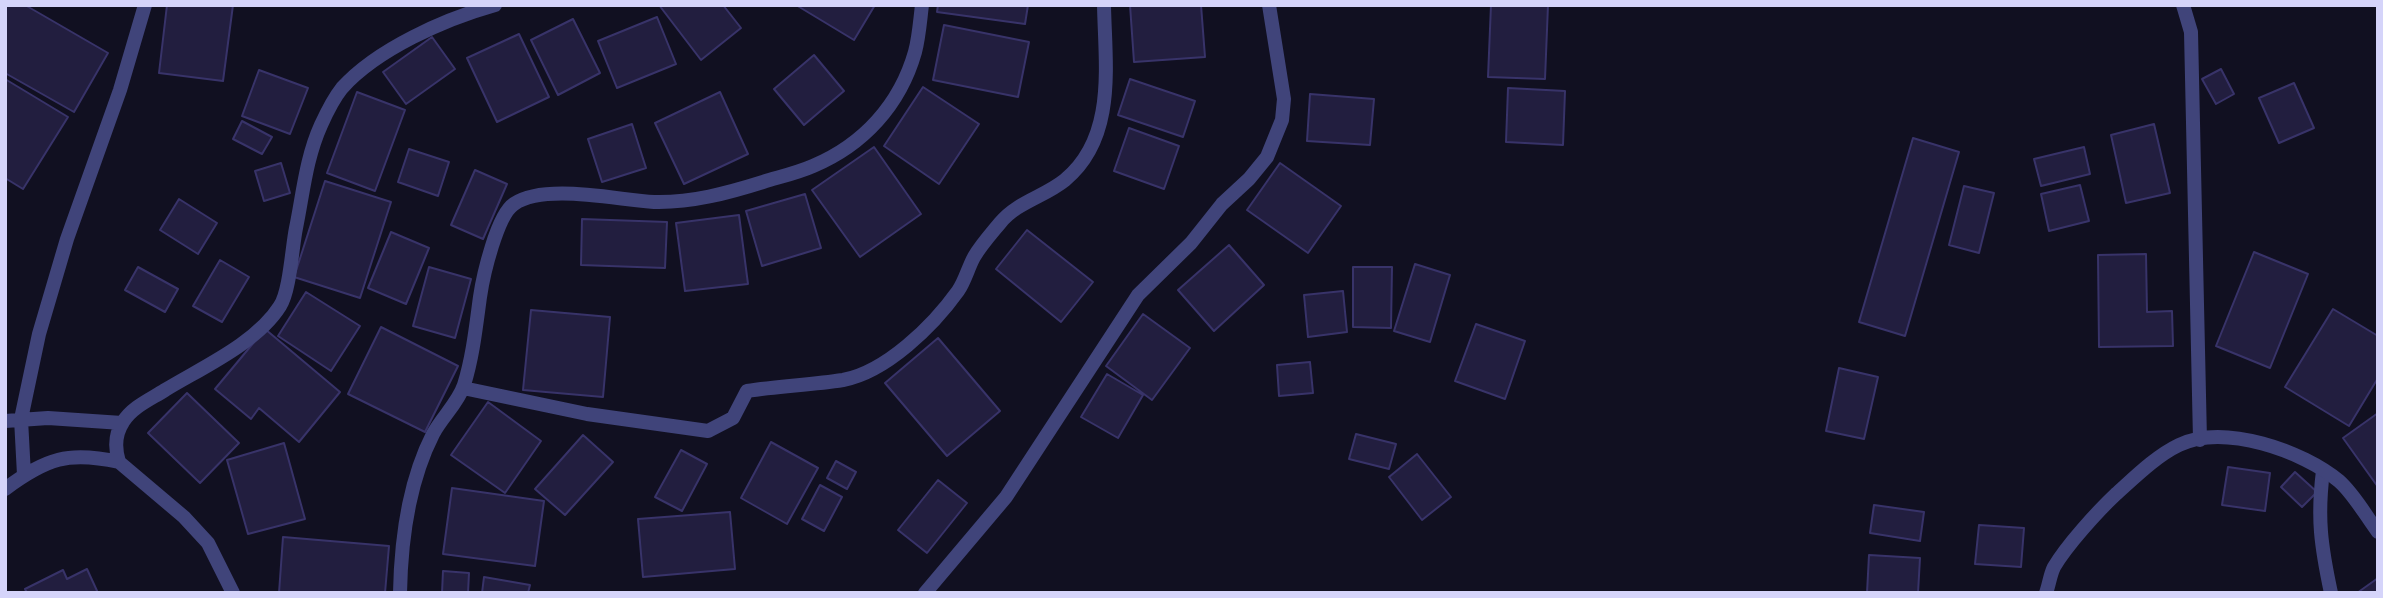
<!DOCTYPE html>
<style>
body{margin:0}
#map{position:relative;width:2383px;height:598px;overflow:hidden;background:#111021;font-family:"Titillium Web",sans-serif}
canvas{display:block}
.frame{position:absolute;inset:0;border:7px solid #d5d4fa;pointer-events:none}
</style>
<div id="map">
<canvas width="2383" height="598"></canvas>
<div class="frame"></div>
</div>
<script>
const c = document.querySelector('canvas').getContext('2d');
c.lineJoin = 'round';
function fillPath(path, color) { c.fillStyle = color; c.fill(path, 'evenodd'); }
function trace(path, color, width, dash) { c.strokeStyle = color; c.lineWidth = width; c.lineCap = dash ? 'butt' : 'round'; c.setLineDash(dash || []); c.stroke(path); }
const building = new Path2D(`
 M6 5H25L108 53 74 112 5 73Z
 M167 5H233L223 81 159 73Z
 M659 5H723L741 28 701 60Z
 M796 5H875L854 40Z
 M938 5H1028L1025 24 937 12Z
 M1130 5H1201L1205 57 1134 62Z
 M1491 5H1548L1545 79 1488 77Z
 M657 17 676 64 617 88 598 41Z
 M573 19 600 73 558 95 531 40Z
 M944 25 1029 42 1018 97 933 80Z
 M519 34 549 97 497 122 467 58Z
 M432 37 455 69 406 104 383 72Z
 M814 55 844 91 804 125 774 89Z
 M2221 69 2234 94 2216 104 2202 79Z
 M259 70 308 88 290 134 242 116Z
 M5 79 68 117 23 189 5 178Z
 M1130 79 1195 101 1183 137 1118 115Z
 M2294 83 2314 128 2279 143 2259 98Z
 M923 87 979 124 939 184 884 146Z
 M1508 88 1565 91 1563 145 1506 142Z
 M357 92 405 110 375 191 327 173Z
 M720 92 748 154 684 184 655 123Z
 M1310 94 1374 99 1370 145 1307 141Z
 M242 121 272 137 262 154 233 139Z
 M632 124 646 168 602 182 588 139Z
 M2154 124 2170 193 2126 203 2111 135Z
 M1129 128 1179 146 1164 189 1114 171Z
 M1913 138 1959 152 1905 336 1859 322Z
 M874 147 921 214 860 257 812 190Z
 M2084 147 2090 174 2041 186 2034 159Z
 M409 149 449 162 438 196 398 182Z
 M281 163 290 193 264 201 255 171Z
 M1280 163 1341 206 1308 253 1247 210Z
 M475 170 507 184 483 239 451 225Z
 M325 181 391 202 360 298 294 277Z
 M2080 185 2089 221 2049 231 2041 194Z
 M1964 186 1994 193 1979 253 1949 245Z
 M805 194 821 248 762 266 746 211Z
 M179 199 217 223 198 254 160 230Z
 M739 215 748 284 685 291 676 223Z
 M582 219 667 222 665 268 581 265Z
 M1027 230 1093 282 1061 322 996 269Z
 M391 232 429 248 406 304 368 288Z
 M1229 245 1264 285 1214 331 1178 290Z
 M2254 252 2308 274 2270 368 2216 346Z
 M2146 254 2147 312 2172 311 2173 346 2099 347 2098 255Z
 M220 260 249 277 222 322 193 306Z
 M1415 264 1450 275 1430 342 1394 331Z
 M138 267 178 289 165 312 125 290Z
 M429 267 471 279 455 338 413 326Z
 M1353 267H1392L1391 328 1353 327Z
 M1343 291 1347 332 1308 337 1304 295Z
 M306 292 360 326 331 371 278 336Z
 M2333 309 2378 336V378L2349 426 2285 387Z
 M531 310 610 317 603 397 523 390Z
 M1143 314 1190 348 1152 400 1106 366Z
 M1476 324 1525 341 1505 399 1455 381Z
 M381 327 458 366 425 432 348 394Z
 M265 329 340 392 299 442 259 408 251 419 215 389Z
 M938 338 1000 411 947 456 885 383Z
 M1310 362 1313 393 1279 396 1277 365Z
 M1839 368 1878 377 1864 439 1826 431Z
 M1107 374 1143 395 1118 438 1081 417Z
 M187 393 239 443 200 483 148 433Z
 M488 402 541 441 505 493 451 455Z
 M2378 413V487L2343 438Z
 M1356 434 1396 444 1389 469 1349 459Z
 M583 435 613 462 565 515 535 489Z
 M771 442 818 468 787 524 741 498Z
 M284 443 305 519 248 534 227 460Z
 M681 450 707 464 682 511 655 497Z
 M1417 454 1451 497 1422 520 1389 477Z
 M836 461 856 472 847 489 827 478Z
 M2228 467 2270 473 2265 511 2222 505Z
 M2295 472 2317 492 2302 507 2281 487Z
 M938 480 967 503 927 553 898 530Z
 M820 485 842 497 824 531 802 519Z
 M452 488 544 501 535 566 443 554Z
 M1874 505 1924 512 1920 541 1870 533Z
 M730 512 735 569 643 577 638 519Z
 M1979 525 2024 528 2021 567 1975 564Z
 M283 537 389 546 385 593H279Z
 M1869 555 1920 558 1918 593H1867Z
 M87 569 98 593H27L25 589 63 570 67 579Z
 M443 571 469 573 468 593H442Z
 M484 577 530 585 528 593H482Z
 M2378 578V593H2357Z`);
fillPath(building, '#221e3f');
trace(building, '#383369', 2);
trace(new Path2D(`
 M2323 471C2317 518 2321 546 2331 593`), '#40447a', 14);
trace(new Path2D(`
 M2183 5 2191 32 2200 440
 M463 388 587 414 708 431 733 418 747 391C779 386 811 385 843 380 886 372 933 326 958 291 965 281 968 268 974 257 981 245 991 234 1000 223 1017 202 1044 197 1065 180 1117 137 1105 64 1104 5
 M5 421 48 418 122 423
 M24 475 21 419 39 334 67 239 120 90 145 5
 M5 489C47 458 68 451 119 462
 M233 593 208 543 184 517 119 462C115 449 115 434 123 422 132 407 151 399 165 390 201 368 257 343 280 306 290 291 292 247 296 228 303 194 306 158 321 125 326 114 334 98 342 88 377 49 445 19 495 5
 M400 593C401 539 408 483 433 434 442 417 458 403 464 385 473 356 476 326 480 297 483 276 497 215 514 204 545 183 617 200 654 202 691 203 728 193 763 182 779 177 797 173 813 166 863 145 900 105 915 52 919 37 920 21 922 5
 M925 593 1006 497 1138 295 1191 243 1222 204 1249 179 1267 157 1282 120 1284 99 1269 5
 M2046 593C2049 585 2050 575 2054 567 2067 545 2097 512 2116 494 2135 477 2156 456 2179 445 2224 423 2303 451 2339 481 2354 494 2366 516 2378 532`), '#40447a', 14);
</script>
